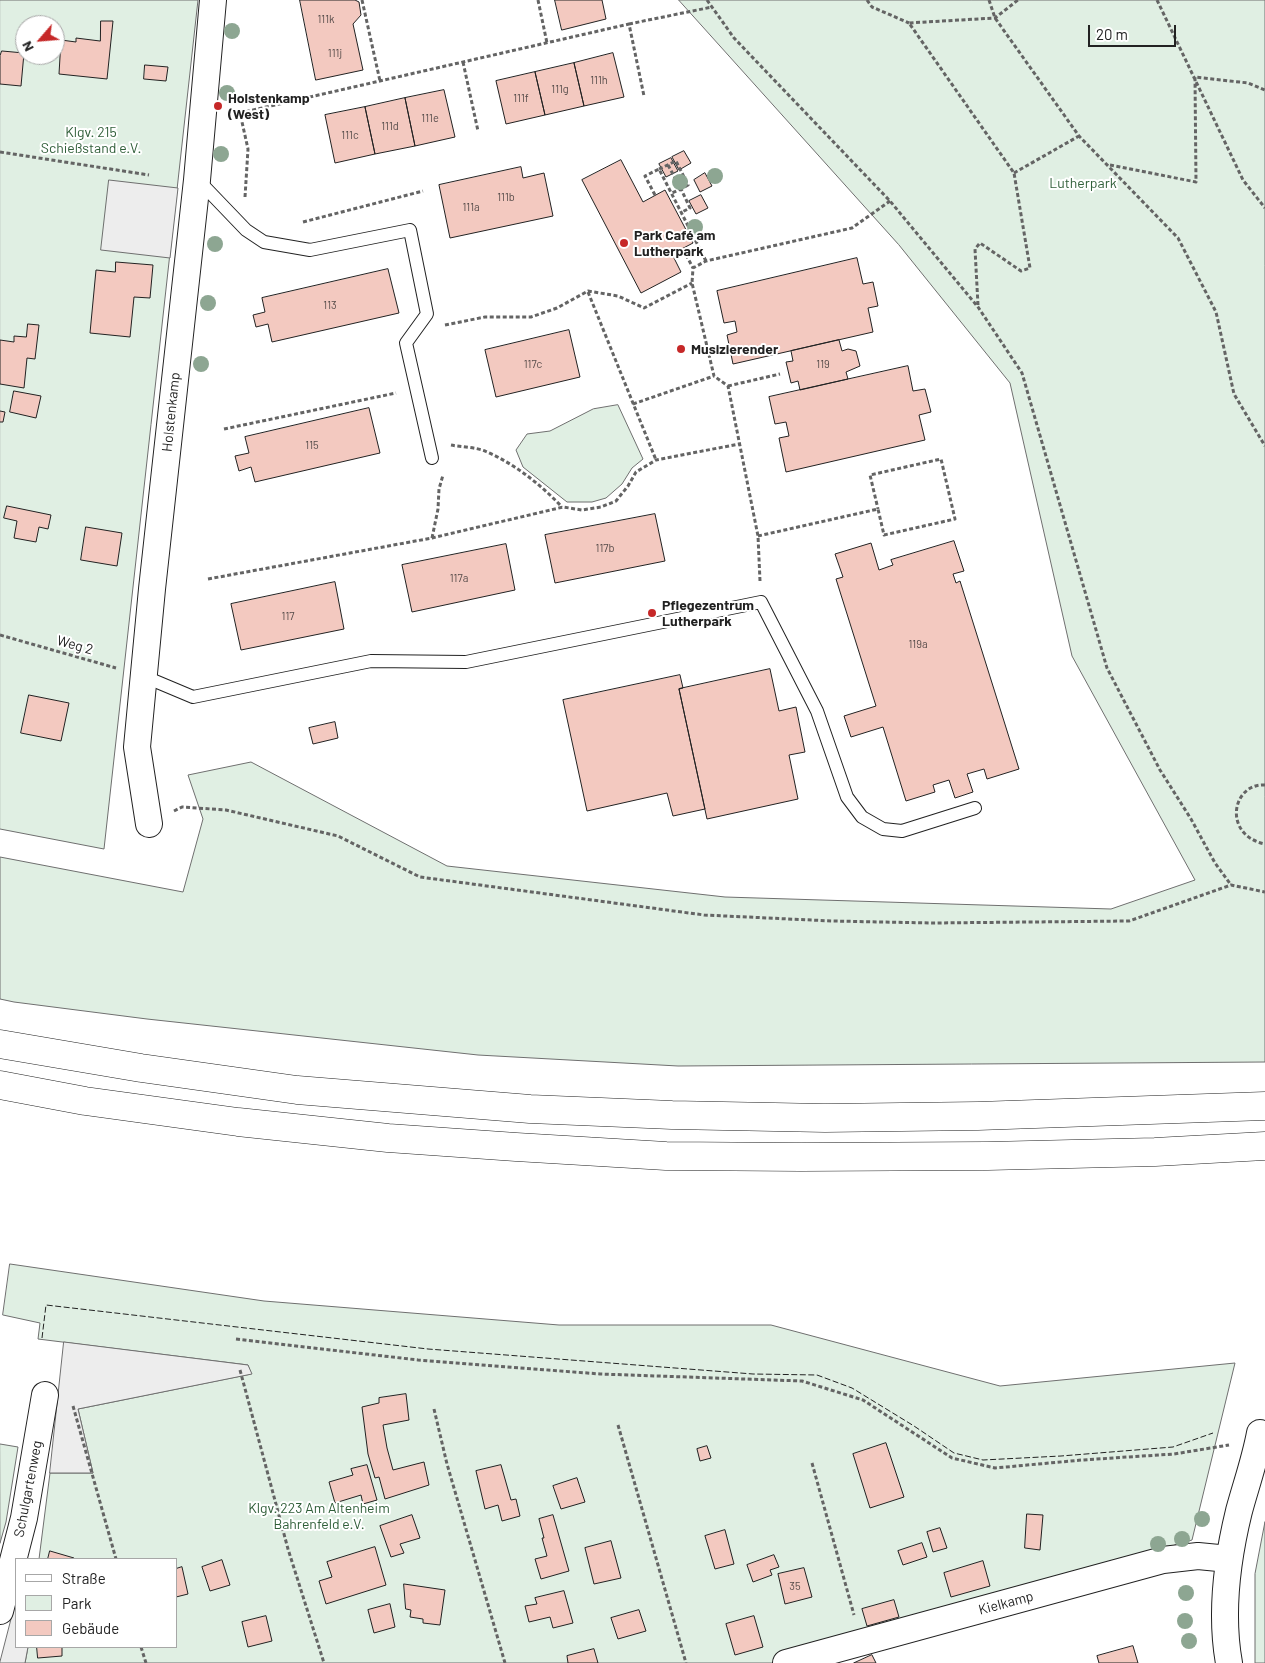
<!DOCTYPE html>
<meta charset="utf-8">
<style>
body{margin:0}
#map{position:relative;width:1265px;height:1663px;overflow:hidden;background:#fff;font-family:Barlow,sans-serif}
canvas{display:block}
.legend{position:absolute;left:15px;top:1558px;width:162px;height:90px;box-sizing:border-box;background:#fff;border:1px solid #a7a7a7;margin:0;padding:6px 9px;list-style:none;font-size:15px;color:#222}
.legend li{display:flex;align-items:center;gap:10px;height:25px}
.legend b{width:25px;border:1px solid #a7a7a7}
.north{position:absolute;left:15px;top:15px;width:50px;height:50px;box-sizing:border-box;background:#fff;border:1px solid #a7a7a7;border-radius:50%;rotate:243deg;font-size:14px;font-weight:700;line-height:20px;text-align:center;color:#222}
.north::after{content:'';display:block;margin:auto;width:18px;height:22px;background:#c62828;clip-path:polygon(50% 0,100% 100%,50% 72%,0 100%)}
.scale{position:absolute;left:1088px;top:25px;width:88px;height:22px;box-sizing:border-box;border:2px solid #222;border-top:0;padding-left:6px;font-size:15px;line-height:18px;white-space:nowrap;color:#222;-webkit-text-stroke:4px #fff;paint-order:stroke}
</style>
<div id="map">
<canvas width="1265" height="1663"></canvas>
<ul class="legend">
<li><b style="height:6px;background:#fff"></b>Straße</li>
<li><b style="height:14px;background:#e0efe3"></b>Park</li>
<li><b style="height:14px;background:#f3c9c0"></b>Gebäude</li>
</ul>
<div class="north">N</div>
<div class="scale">20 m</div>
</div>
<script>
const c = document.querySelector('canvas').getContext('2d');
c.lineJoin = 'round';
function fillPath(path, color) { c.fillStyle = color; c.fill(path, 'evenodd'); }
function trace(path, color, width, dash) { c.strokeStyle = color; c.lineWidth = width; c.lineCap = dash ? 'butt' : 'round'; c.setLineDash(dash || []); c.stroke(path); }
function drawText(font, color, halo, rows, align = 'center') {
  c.font = font + ' Barlow,sans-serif'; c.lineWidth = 4; c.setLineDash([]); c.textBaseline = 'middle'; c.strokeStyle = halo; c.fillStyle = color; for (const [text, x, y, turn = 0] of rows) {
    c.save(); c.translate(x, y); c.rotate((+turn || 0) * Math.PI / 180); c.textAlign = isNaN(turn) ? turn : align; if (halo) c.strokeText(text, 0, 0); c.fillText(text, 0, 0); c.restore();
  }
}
const green = new Path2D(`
 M0 0H198L104 849 0 829ZM25 25H55V55H25Z
 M679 0H1265V1062L678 1066 478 1055 147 1019 14 1002 0 999V857L183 892 203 819 188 775 251 762 447 866 725 897 1111 909 1195 880 1072 656 1010 383 899 245Z
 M618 405 643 459 632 468 622 484 606 498 592 502H567L523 467 516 450 527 434 550 431 593 409Z
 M10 1264 264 1301 559 1325H771L1000 1386 1235 1363 1192 1540 1078 1574 838 1661 839 1663H25L28 1647H176V1559H39L50 1473H93L78 1409 251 1374 248 1365 38 1339 40 1323 3 1315Z
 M0 1444 18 1447 6 1522 0 1543Z
 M1265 1522V1663H1255V1574Z`);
fillPath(green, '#e0efe3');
trace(green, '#6f6f6f', 1);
const parking = new Path2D(`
 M109 180 178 188 170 258 101 250Z
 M64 1342 248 1365 252 1374 78 1409 93 1473H50Z
 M16 1600V1647H28L25 1663H0Z`);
fillPath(parking, '#ededed');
trace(parking, '#6f6f6f', 1);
const building = new Path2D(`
 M300 0H355L359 2 361 15 353 24 363 70 316 80Z
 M555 0H602L606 19 562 30Z
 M101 21H113L107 79 59 74 61 40 76 42V38L100 41Z
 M2 51 24 53 21 86 0 84V56Z
 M613 53 624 97 584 106 574 63Z
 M574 63 584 106 545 115 535 72Z
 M145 65 168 67 166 81 144 79Z
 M535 72 545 115 506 124 496 81Z
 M444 90 455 137 415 146 405 98Z
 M405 98 415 146 375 154 365 107Z
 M365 107 375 154 335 163 325 115Z
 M684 151 691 163 679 170 672 157Z
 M671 158 678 171 666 177 659 164Z
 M621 160 643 202 665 190 693 243 672 254 681 272 641 293 582 180Z
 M521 167 523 178 544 173 553 216 450 238 439 185Z
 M705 173 712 186 700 192 694 180Z
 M701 195 708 208 696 214 689 201Z
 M857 258 863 284 873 282 878 306 868 308 873 332 733 364 727 335 737 332 735 321 724 323 717 291Z
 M116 262 153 265 150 298 134 297 130 337 90 333 96 270 115 272Z
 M388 269 399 313 272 342 268 324 256 327 253 315 265 312 262 298Z
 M28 324 39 325 35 359 27 358 24 388 0 384V340L14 342V336L26 337Z
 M569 330 580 377 496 397 485 350Z
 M839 340 842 351 848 349 856 351 860 366 846 372 848 379 800 390 798 381 791 383 786 362 793 361 791 351Z
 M908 366 913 391 925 389 931 412 919 415 925 440 786 472 779 438 789 436 786 422 775 424 769 397Z
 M14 391 41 396 36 418 10 412Z
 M369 408 380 453 255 482 251 467 239 471 235 456 249 453 245 437Z
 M0 411 5 412 3 422H0Z
 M7 506 51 515 48 529 39 527 36 542 14 538 17 521 4 518Z
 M655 514 665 561 555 583 545 535Z
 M86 527 122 533 117 566 81 560Z
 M954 541 964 571 953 574 956 583 960 581 1019 769 987 779 984 769 967 774 973 792 955 798 949 780 933 785 935 792 906 801 883 727 851 737 844 716 876 706 836 579 843 577 835 554 871 543 879 570 893 565 891 560Z
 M506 544 515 590 412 612 402 565Z
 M335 582 344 629 241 650 231 604Z
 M770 669 779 711 796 707 805 752 789 755 798 799 707 819 679 689Z
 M680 675 683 688 679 689 705 809 673 816 667 793 587 811 563 700Z
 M29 695 69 703 61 741 21 733Z
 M335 722 338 738 313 744 309 728Z
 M406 1394 409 1420 383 1425 387 1448 393 1470 424 1462 429 1485 385 1499 379 1477 375 1478 368 1454 362 1407 379 1403V1398Z
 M886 1443 904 1497 870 1508 853 1454Z
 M707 1446 711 1458 700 1461 697 1449Z
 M367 1465 377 1500 363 1504 361 1495 335 1503 329 1482 353 1475 351 1469Z
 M501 1465 511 1500 516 1499 520 1516 502 1521 498 1505 485 1509 476 1471Z
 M577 1478 585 1502 561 1509 553 1486Z
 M1027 1514 1043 1515 1040 1550 1025 1548Z
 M412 1515 420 1538 400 1544 404 1553 391 1557 380 1526Z
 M553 1515 569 1571 541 1579 535 1559 547 1556 542 1538H544L539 1519Z
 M940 1528 947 1548 933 1552 927 1532Z
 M725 1530 734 1564 715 1569 705 1536Z
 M611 1541 621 1578 594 1584 585 1548Z
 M922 1543 927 1557 903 1565 898 1551Z
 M375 1547 386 1585 326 1604 319 1581 332 1577 327 1562Z
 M50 1551 74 1558 73 1559H48Z
 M774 1555 779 1567 770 1570 772 1575 753 1582 747 1565Z
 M222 1560 230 1585 210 1591 202 1567Z
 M983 1561 990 1586 951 1597 944 1573Z
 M182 1567 188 1594 176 1597V1569Z
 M804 1568 812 1597 785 1604 778 1574Z
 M404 1584 445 1590 440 1625 423 1623V1619L410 1617 411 1610 406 1609Z
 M564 1591 573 1623 553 1628 550 1617 529 1622 525 1606 537 1604 535 1598Z
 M894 1600 899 1617 867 1626 862 1609Z
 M390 1604 395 1627 374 1633 368 1610Z
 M639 1610 646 1631 618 1639 611 1618Z
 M266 1616 272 1641 248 1647 242 1622Z
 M754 1616 763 1647 735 1655 726 1624Z
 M1133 1646 1138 1663H1099L1097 1656Z
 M37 1647H62V1656L38 1658Z
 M594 1649 598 1663H568L567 1656Z
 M872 1655 876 1663H854Z`);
fillPath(building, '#f3c9c0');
trace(building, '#222', 1);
const lane = new Path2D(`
 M198 180 246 230 264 242 310 250 410 230 427 314 406 343 432 458
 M143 676 193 697 371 661 466 662 761 602 817 711 847 797 862 817 883 829 902 831 975 808`);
const street = new Path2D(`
 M149 824 137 747 152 589 197 180 213 0
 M0 1611 24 1518 45 1395
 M786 1663 1163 1560 1198 1556 1229 1559
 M1229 1663C1220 1613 1227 1560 1239 1511 1246 1485 1255 1460 1260 1433`);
const highway = new Path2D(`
 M0 1044 141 1068 297 1090 530 1109 672 1115 825 1118 978 1116 1265 1106
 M0 1085 85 1101 238 1122 388 1138 516 1147 666 1156 801 1157 988 1156 1155 1152 1265 1146`);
trace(lane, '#222', 14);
trace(street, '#222', 28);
trace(highway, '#222', 29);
trace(new Path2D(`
 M362 0 380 81
 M538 0 547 43
 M707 0 734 38 890 201 978 307 1022 373 1107 668 1160 770 1191 819 1215 863 1231 885
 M867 0 872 7 909 23
 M989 0 995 18 1079 136 1178 238 1216 312 1234 394 1265 446
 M1157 0 1243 180 1265 208
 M629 24 712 7
 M463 62 478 131
 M0 152 149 175
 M668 165 681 189 672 193
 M1110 165 1196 182 1195 77 1248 83 1265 90
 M659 169 676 161 688 185 681 189 690 208 682 212
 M1014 173 1079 136
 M655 195 645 176 659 169 706 261
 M245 197 248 149 240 113 629 24 644 96
 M303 222 423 191
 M683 249 693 268
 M588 292 656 460
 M978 305 975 249 980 243 1021 271 1030 268 1014 173 909 23 995 18 1018 0
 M445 325 485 317H531L557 308 588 291 618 296 644 308 692 283
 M728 386 780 374
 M633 404 714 376
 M224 429 396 393
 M451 445C461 447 475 447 485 451 515 464 540 484 562 507
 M758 536 878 509 884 535 955 519 941 459 870 475 878 509
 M432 538 438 509 439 489 443 475
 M208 579 432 538 563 507 582 510 601 507 616 501 628 486 636 472 656 460 739 444
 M760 581 758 536 728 386 714 376 692 283 693 268 706 261 852 228 890 201
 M0 635 116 668
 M1265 785C1232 783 1222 835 1265 844
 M174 811 182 807 226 810 338 836 420 877 704 915 832 921 933 923 1129 921 1231 885 1265 892
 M236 1339 418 1360 600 1374 802 1381 863 1400 952 1458 995 1468 1082 1460 1174 1454 1229 1445
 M240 1370 288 1549 324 1663
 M73 1406 116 1559
 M434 1409 447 1464 505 1663
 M618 1425 686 1663
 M812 1463 854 1615
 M141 1647 146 1663`), '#646464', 3, [4, 2.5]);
trace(lane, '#fff', 12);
trace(street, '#fff', 26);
trace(highway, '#fff', 28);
trace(new Path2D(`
 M42 1338 46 1305 428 1349 753 1374 817 1375 852 1388 914 1426 954 1453 983 1460 1061 1456 1173 1447 1213 1433`), '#222', 1, [6, 2.5]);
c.fillStyle = '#8da692';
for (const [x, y] of [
 [232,31],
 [227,93],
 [221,154],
 [715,176],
 [680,182],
 [695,227],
 [215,244],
 [208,303],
 [201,364],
 [1202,1519],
 [1182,1539],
 [1158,1544],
 [1186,1593],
 [1185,1621],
 [1189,1641]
]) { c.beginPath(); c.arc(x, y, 8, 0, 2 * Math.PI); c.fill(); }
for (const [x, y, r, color] of [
 [218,106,5,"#c62828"],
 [624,243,5,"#c62828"],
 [681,349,5,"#c62828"],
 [652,613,5,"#c62828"]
]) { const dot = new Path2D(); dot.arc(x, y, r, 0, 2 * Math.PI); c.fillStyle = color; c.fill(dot); trace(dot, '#fff', 2); }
drawText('11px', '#564c4a', null, [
 ["111k",326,19],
 ["111j",335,53],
 ["111h",599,80],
 ["111g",560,89],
 ["111f",521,98],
 ["111e",430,118],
 ["111d",390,126],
 ["111c",350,135],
 ["111b",506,197],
 ["111a",471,207],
 ["113",330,305],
 ["117c",533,364],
 ["119",823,364],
 ["115",312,445],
 ["117b",605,548],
 ["117a",459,578],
 ["117",288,616],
 ["119a",918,644],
 ["35",795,1586]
]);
drawText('bold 14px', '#222', '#fff', [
 ["Holstenkamp",228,98],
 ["(West)",228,114],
 ["Park Café am",634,235],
 ["Lutherpark",634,251],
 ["Musizierender",691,349],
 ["Pflegezentrum",662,605],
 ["Lutherpark",662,621]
], 'left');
drawText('14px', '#2f5e38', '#fff', [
 ["Klgv. 215",91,132],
 ["Schießstand e.V.",91,148],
 ["Lutherpark",1083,183],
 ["Klgv. 223 Am Altenheim",319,1508],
 ["Bahrenfeld e.V.",319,1524]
]);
drawText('14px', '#222', '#fff', [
 ["Holstenkamp",171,412,-84],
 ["Weg 2",75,645,16],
 ["Schulgartenweg",28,1489,-79],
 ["Kielkamp",1006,1603,-15]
]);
</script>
